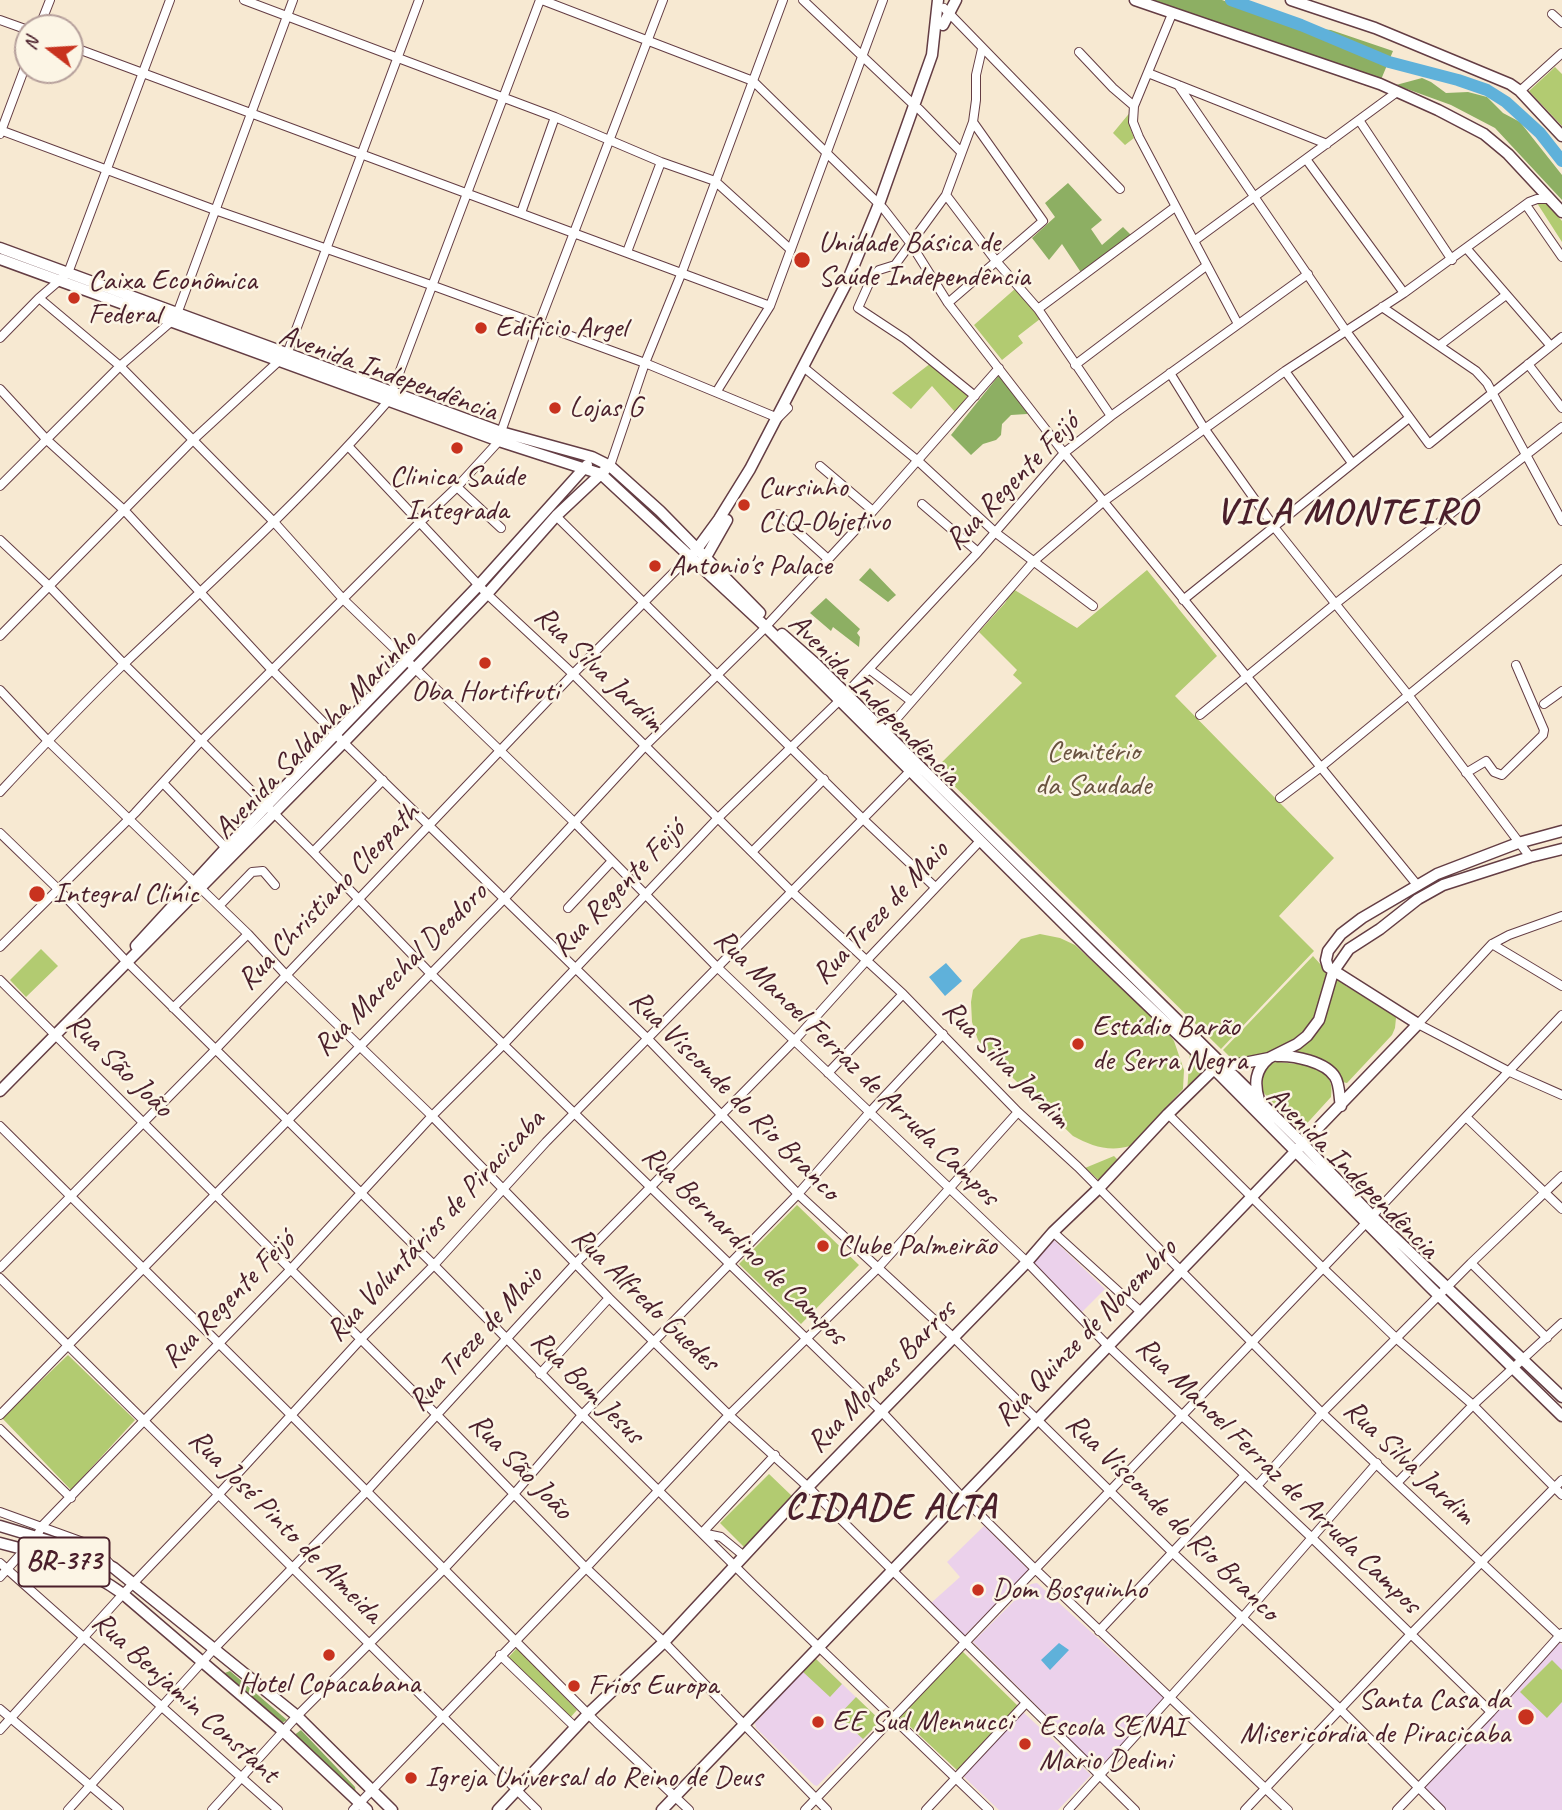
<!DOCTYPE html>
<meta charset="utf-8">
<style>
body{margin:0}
#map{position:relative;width:1562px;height:1810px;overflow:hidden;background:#f7e9d2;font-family:Caveat,sans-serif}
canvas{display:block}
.north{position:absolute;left:14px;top:14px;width:70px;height:70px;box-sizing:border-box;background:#fcf5e5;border:2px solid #b59f9b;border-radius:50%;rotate:287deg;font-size:19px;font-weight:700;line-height:28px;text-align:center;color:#4a1f2b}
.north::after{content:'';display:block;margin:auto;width:24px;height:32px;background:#c8321e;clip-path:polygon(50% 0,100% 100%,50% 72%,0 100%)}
</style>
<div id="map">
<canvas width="1562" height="1810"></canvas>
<div class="north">N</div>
</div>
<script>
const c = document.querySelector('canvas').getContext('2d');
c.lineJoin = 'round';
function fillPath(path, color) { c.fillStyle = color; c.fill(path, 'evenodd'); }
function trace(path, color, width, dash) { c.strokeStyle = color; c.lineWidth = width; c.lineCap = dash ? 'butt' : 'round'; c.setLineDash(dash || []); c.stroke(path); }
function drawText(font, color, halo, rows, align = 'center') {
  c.font = font + ' Caveat,sans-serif'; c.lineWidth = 5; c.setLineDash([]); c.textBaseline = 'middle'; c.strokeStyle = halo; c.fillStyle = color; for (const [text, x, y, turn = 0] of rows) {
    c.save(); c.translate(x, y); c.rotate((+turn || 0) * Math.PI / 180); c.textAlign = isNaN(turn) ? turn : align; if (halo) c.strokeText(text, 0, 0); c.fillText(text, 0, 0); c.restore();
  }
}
fillPath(new Path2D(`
 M1054 1240 1105 1289 1081 1313 1032 1262Z
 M984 1526 1029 1570 964 1636 931 1603 960 1577 947 1562Z
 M1037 1583 1165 1699 1099 1768 973 1642 1031 1584Z
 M1559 1642 1562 1645V1810H1446L1423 1788Z
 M815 1658 881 1721 817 1786 814 1785 756 1728 755 1723Z
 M1023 1712 1091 1775 1058 1810H999L963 1776Z`), '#ebd1eb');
fillPath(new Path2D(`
 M1555 67 1562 74V126L1529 91Z
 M1132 110 1130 127 1134 138 1125 145 1113 133Z
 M1537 203 1547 204 1562 221V242Z
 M1016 288 1040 319 1018 336 1023 343 1002 360 974 325Z
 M931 363 969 395 955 412 932 386 911 409 892 393Z
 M1147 570 1217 656 1175 696 1334 858 1279 916 1314 951 1221 1049 936 768 1022 683 1013 675 1017 670 979 632 1005 603 1013 589 1077 628Z
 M1040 934 1060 938 1075 945 1167 1031 1174 1041 1184 1070 1183 1089 1130 1146C1109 1152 1091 1146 1073 1136L987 1053 978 1040 972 1022 971 1002 973 990 1021 939Z
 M41 949 58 966 26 997 10 980Z
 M1313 956 1330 975C1325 989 1322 1010 1314 1023 1296 1049 1263 1055 1235 1062L1223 1050Z
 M1337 980 1344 981 1346 986 1393 1013 1396 1018 1395 1028 1392 1035 1347 1083 1342 1082 1294 1054 1295 1051 1322 1022 1327 1013 1334 983Z
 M1190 1052 1209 1071 1187 1092Z
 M1278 1062C1302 1065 1337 1064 1331 1097L1300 1131 1262 1091 1263 1072 1269 1063Z
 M1114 1156 1120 1162 1101 1182 1085 1168Z
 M797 1205 859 1265 801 1324 739 1264Z
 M68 1355 135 1420 71 1490 2 1418Z
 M769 1474 793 1497 744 1547 720 1523Z
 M517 1648 577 1710 569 1719 507 1659Z
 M961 1650 1019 1707 958 1771 900 1717Z
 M815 1658 842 1684 830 1697 803 1672Z
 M1552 1660 1562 1670V1702L1547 1718 1520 1692Z
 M856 1697 881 1721 863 1739 838 1716Z`), '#b2cb71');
fillPath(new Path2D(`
 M1142 0H1222L1298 27 1331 30 1393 51 1380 82Z
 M1422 78 1431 82 1446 93 1468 92 1487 97 1503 113 1520 122 1562 175V200L1495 128 1451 105 1396 85Z
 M1068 183 1102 220 1091 229 1102 245 1123 227 1132 236 1082 274 1062 244 1049 260 1032 238 1055 217 1045 203Z
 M1000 374 1028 410 1027 414 1011 415 1002 424 1001 435 996 440 983 444 971 455 951 435Z
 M870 568 896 595 888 602 859 580Z
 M826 598 860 629 857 633 860 637 859 647 833 627 831 631 810 613Z
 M230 1671 287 1720 280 1724 222 1674Z
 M301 1730 355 1787 356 1793 293 1736Z`), '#8daf63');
fillPath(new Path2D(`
 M946 963 962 981 945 996 929 977Z
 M1059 1643 1069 1650 1050 1670 1041 1660Z`), '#5fb1da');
trace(new Path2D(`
 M1231 0 1301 25 1389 62 1458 80 1487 90 1506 102 1540 133 1562 161`), '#5fb1da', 12);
const minor = new Path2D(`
 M244 0 555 117 661 162 715 181 790 249
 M542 0 753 81 883 208 911 244 948 303 1064 453 1418 886
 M803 0 914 105
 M944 8 1120 189
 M1172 14 1134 106 1133 122 1139 137 1238 324
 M1552 14 1562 23
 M0 20 28 30
 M39 28 50 0
 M70 46 770 306
 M1079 52 1113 88 1134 106
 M1148 73 1327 144
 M1178 85 1346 331 1429 444 1562 337
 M1520 91 1562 53
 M919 109 961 152
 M1359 120 1452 260
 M0 130 215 210 431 285 645 363 778 418 788 408
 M0 134 28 59
 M1306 159 1404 293
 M946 195 996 261 1038 309 1111 416
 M1526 205 1562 257
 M521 213 555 117
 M1194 241 1397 92
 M1467 249 1550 345
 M627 252 661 162
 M39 298 120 366 274 522 343 599 575 823 717 967 1027 1262 1108 1346 1311 1537 1491 1712
 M948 303 1043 221 973 122
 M1382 307 1476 371 1487 383 1562 521
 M1038 309 1175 207
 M0 338 39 298 68 273 170 0
 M1440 345 1506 295
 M287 354 419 0
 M1528 364 1562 408
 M1075 365 1206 266
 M807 370 917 460 996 533 1093 606
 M1285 371 1352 463
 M1170 373 1204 428 1275 528 1409 696 1530 857
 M0 389 47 440 125 511 272 670 336 735 647 1038 798 1194 954 1338 1173 1553 1341 1710 1441 1810
 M717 391 770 306 883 0
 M975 396 905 339 858 308 871 279 879 270 895 265 946 195 973 122 976 100V75L982 49
 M501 432 539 324 663 0
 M349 447 487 594 573 674 791 891 903 994 1018 1112 1078 1167 1322 1413 1562 1638
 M610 466 645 363 682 272 783 0
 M820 466 873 511
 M0 486 120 366 173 320 177 314 293 0
 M457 487 501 528
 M922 504 978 552
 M778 514 828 559
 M556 516 863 819 935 887
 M0 540 49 586 124 664 313 852 430 973 882 1412 962 1497 1035 1569 1288 1810
 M1183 600 1409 418
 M769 623 873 511 999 368
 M0 636 194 439 280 360
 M869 669 911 701
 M0 690 48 741 248 934 285 974 432 1116 609 1298 729 1415 808 1487 1135 1810
 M1544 704 1562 691
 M1200 715 1335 604 1562 427
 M885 732 1034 561 1103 502 1285 371 1404 293 1529 202 1537 199H1549
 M1466 773 1486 761 1494 772 1502 775 1543 735 1544 730 1516 665
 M164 784 226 848
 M0 792C41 748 82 704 126 662 216 577 308 494 389 400L540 0
 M1280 798 1321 767 1562 569
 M0 833 58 889 124 959 434 1265 582 1415 754 1585 989 1810
 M313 852 383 780
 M752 852 824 779
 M219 906 252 872 263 871 275 885
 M568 908 612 861
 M1562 916 1509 935 1492 944 1418 1024 1510 1072 1562 1095
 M1492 944 1562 986
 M0 947 135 813 200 742 419 523 457 487 499 441
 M0 980 437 1415 586 1568 664 1642 827 1810
 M173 1008 248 934
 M828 1073 903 994
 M1168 1114 1323 1268 1397 1339 1473 1405 1562 1495
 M1466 1117 1562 1209
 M0 1126 290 1414 597 1723 689 1810
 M1372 1216 1562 1015
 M1053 1232 1141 1312
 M1471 1263 1547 1338
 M0 1268 215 1050 573 674 689 557
 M0 1278 537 1810
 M540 1374 609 1298
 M0 1415 503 900 645 746 766 627
 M0 1429 71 1498
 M1398 1482 1473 1405 1562 1323
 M1257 1486 1322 1413 1471 1263 1562 1176
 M0 1512 94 1546 109 1563
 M702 1533 775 1455
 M702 1533 721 1537 744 1556
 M0 1563 278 1810
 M0 1577 37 1536 42 1526 291 1269 432 1116 503 1045 717 819 840 700 978 552 1064 453 1111 416 1308 274
 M1099 1631 1245 1475
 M500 1655 576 1728
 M0 1709 119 1810
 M0 1730 123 1594 218 1495 361 1339 434 1265 546 1142 912 769
 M68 1810 213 1650 366 1492 575 1264 794 1041 867 960 980 841
 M212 1810 297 1716 443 1570 514 1494 582 1415 798 1194 869 1113 943 1034
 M353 1810 586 1568 729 1415 877 1269 1018 1112
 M805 1810 1366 1223
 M926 1810 1026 1703
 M1068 1810 1242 1618 1377 1463
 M1245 1810 1411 1634 1562 1480
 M1397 1810 1491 1712 1562 1633`);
const major = new Path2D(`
 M1135 0 1380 84 1438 110 1484 134 1508 154 1562 212
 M1291 0 1375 28 1510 84 1520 91 1562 136
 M943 25 956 0
 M0 248 501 432 592 457 610 466 660 511 760 613
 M0 259 499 441 601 474 766 627 1093 953 1214 1069 1430 1287 1562 1416
 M694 553 719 519 750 469 847 282 879 204 932 55 938 0
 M706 557 727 520
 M782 634 816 664 1303 1144 1372 1216 1562 1397
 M136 946 226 848 479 585 587 465
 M1277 1056C1294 1055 1326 1062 1335 1077 1340 1085 1339 1097 1341 1106
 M0 1091 344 742 487 594 556 516 605 470
 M1259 1100C1254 1083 1255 1070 1269 1058
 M0 1526 83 1551 114 1568 297 1716 392 1810
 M0 1543C44 1554 86 1567 123 1594L283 1731 367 1810
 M498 1810 589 1713 664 1642 808 1487 1027 1262 1053 1232 1099 1188 1168 1114 1214 1069 1269 1058 1297 1044 1307 1036 1319 1020 1333 972 1349 949 1380 929 1418 899 1443 885 1530 857 1562 849
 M662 1810 1418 1024 1328 967 1326 960 1328 951 1341 934 1362 918 1437 874 1518 843 1562 831`);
trace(minor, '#643d44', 10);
trace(major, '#643d44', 13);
trace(minor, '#fff', 8);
trace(major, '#fff', 10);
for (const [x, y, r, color] of [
 [802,260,9,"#c8321e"],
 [74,298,7,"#c8321e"],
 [481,328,7,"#c8321e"],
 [555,408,7,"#c8321e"],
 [457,448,7,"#c8321e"],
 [744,505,7,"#c8321e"],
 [655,566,7,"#c8321e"],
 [485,663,7,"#c8321e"],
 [37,894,9,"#c8321e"],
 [1078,1044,7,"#c8321e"],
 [823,1246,7,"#c8321e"],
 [978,1590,7,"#c8321e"],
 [329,1655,7,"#c8321e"],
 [574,1686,7,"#c8321e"],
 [1526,1717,9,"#c8321e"],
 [818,1722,7,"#c8321e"],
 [1025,1744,7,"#c8321e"],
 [411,1778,7,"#c8321e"]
]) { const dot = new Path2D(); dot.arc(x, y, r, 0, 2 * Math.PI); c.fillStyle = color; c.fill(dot); trace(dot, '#fcf5e5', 2.5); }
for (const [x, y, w] of [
 [64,1562,91]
]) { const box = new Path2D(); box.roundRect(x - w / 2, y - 24.5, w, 49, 5); c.fillStyle = '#fcf5e5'; c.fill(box); trace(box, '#4a1f2b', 2); }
drawText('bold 28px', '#4a1f2b', null, [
 ["BR-373",64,1562]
]);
drawText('30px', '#4a1f2b', '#fcf5e5', [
 ["Unidade Básica de",818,243],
 ["Saúde Independência",818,277],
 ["Caixa Econômica",88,281],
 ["Federal",88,315],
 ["Edificio Argel",495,328],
 ["Lojas G",569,408],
 ["Clinica Saúde",457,477,"center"],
 ["Integrada",457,511,"center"],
 ["Cursinho",758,488],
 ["CLQ-Objetivo",758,522],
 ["Antonio's Palace",669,566],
 ["Oba Hortifruti",485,692,"center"],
 ["Integral Clinic",53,894],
 ["Estádio Barão",1092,1027],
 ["de Serra Negra",1092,1061],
 ["Clube Palmeirão",837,1246],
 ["Dom Bosquinho",992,1590],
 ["Hotel Copacabana",329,1684,"center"],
 ["Frios Europa",588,1686],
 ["Santa Casa da",1510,1700,"right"],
 ["Misericórdia de Piracicaba",1510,1734,"right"],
 ["EE Sud Mennucci",832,1722],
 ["Escola SENAI",1039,1727],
 ["Mario Dedini",1039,1761],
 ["Igreja Universal do Reino de Deus",425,1778]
], 'left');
drawText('30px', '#4a1f2b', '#fcf5e5', [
 ["Avenida Independência",388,374,20],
 ["Rua Regente Feijó",1013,482,-46],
 ["Rua Silva Jardim",599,670,44],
 ["Avenida Independência",874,700,45],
 ["Avenida Saldanha Marinho",316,735,-46],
 ["Rua Regente Feijó",619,889,-46],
 ["Rua Christiano Cleopath",329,897,-46],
 ["Rua Treze de Maio",881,913,-47],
 ["Rua Marechal Deodoro",401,970,-45],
 ["Rua Silva Jardim",1006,1065,45],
 ["Rua São João",119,1066,44],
 ["Rua Manoel Ferraz de Arruda Campos",856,1068,44],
 ["Rua Visconde do Rio Branco",734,1096,45],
 ["Avenida Independência",1352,1173,45],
 ["Rua Voluntários de Piracicaba",436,1226,-47],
 ["Rua Bernardino de Campos",744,1246,44],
 ["Rua Regente Feijó",229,1300,-46],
 ["Rua Alfredo Guedes",645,1300,44],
 ["Rua Quinze de Novembro",1086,1333,-46],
 ["Rua Treze de Maio",476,1339,-48],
 ["Rua Moraes Barros",882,1377,-46],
 ["Rua Bom Jesus",587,1388,45],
 ["Rua Silva Jardim",1409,1463,43],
 ["Rua São João",520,1467,46],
 ["Rua Manoel Ferraz de Arruda Campos",1278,1476,44],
 ["Rua Visconde do Rio Branco",1172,1518,44],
 ["Rua José Pinto de Almeida",285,1527,45],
 ["Rua Benjamin Constant",185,1698,42]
]);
drawText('30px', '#695340', '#fcf5e5', [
 ["Cemitério",1093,752],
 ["da Saudade",1093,786]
]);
c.letterSpacing = '2px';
drawText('bold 37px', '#4a1f2b', '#fcf5e5', [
 ["VILA MONTEIRO",1347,513],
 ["CIDADE ALTA",891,1508]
]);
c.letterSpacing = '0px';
</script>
